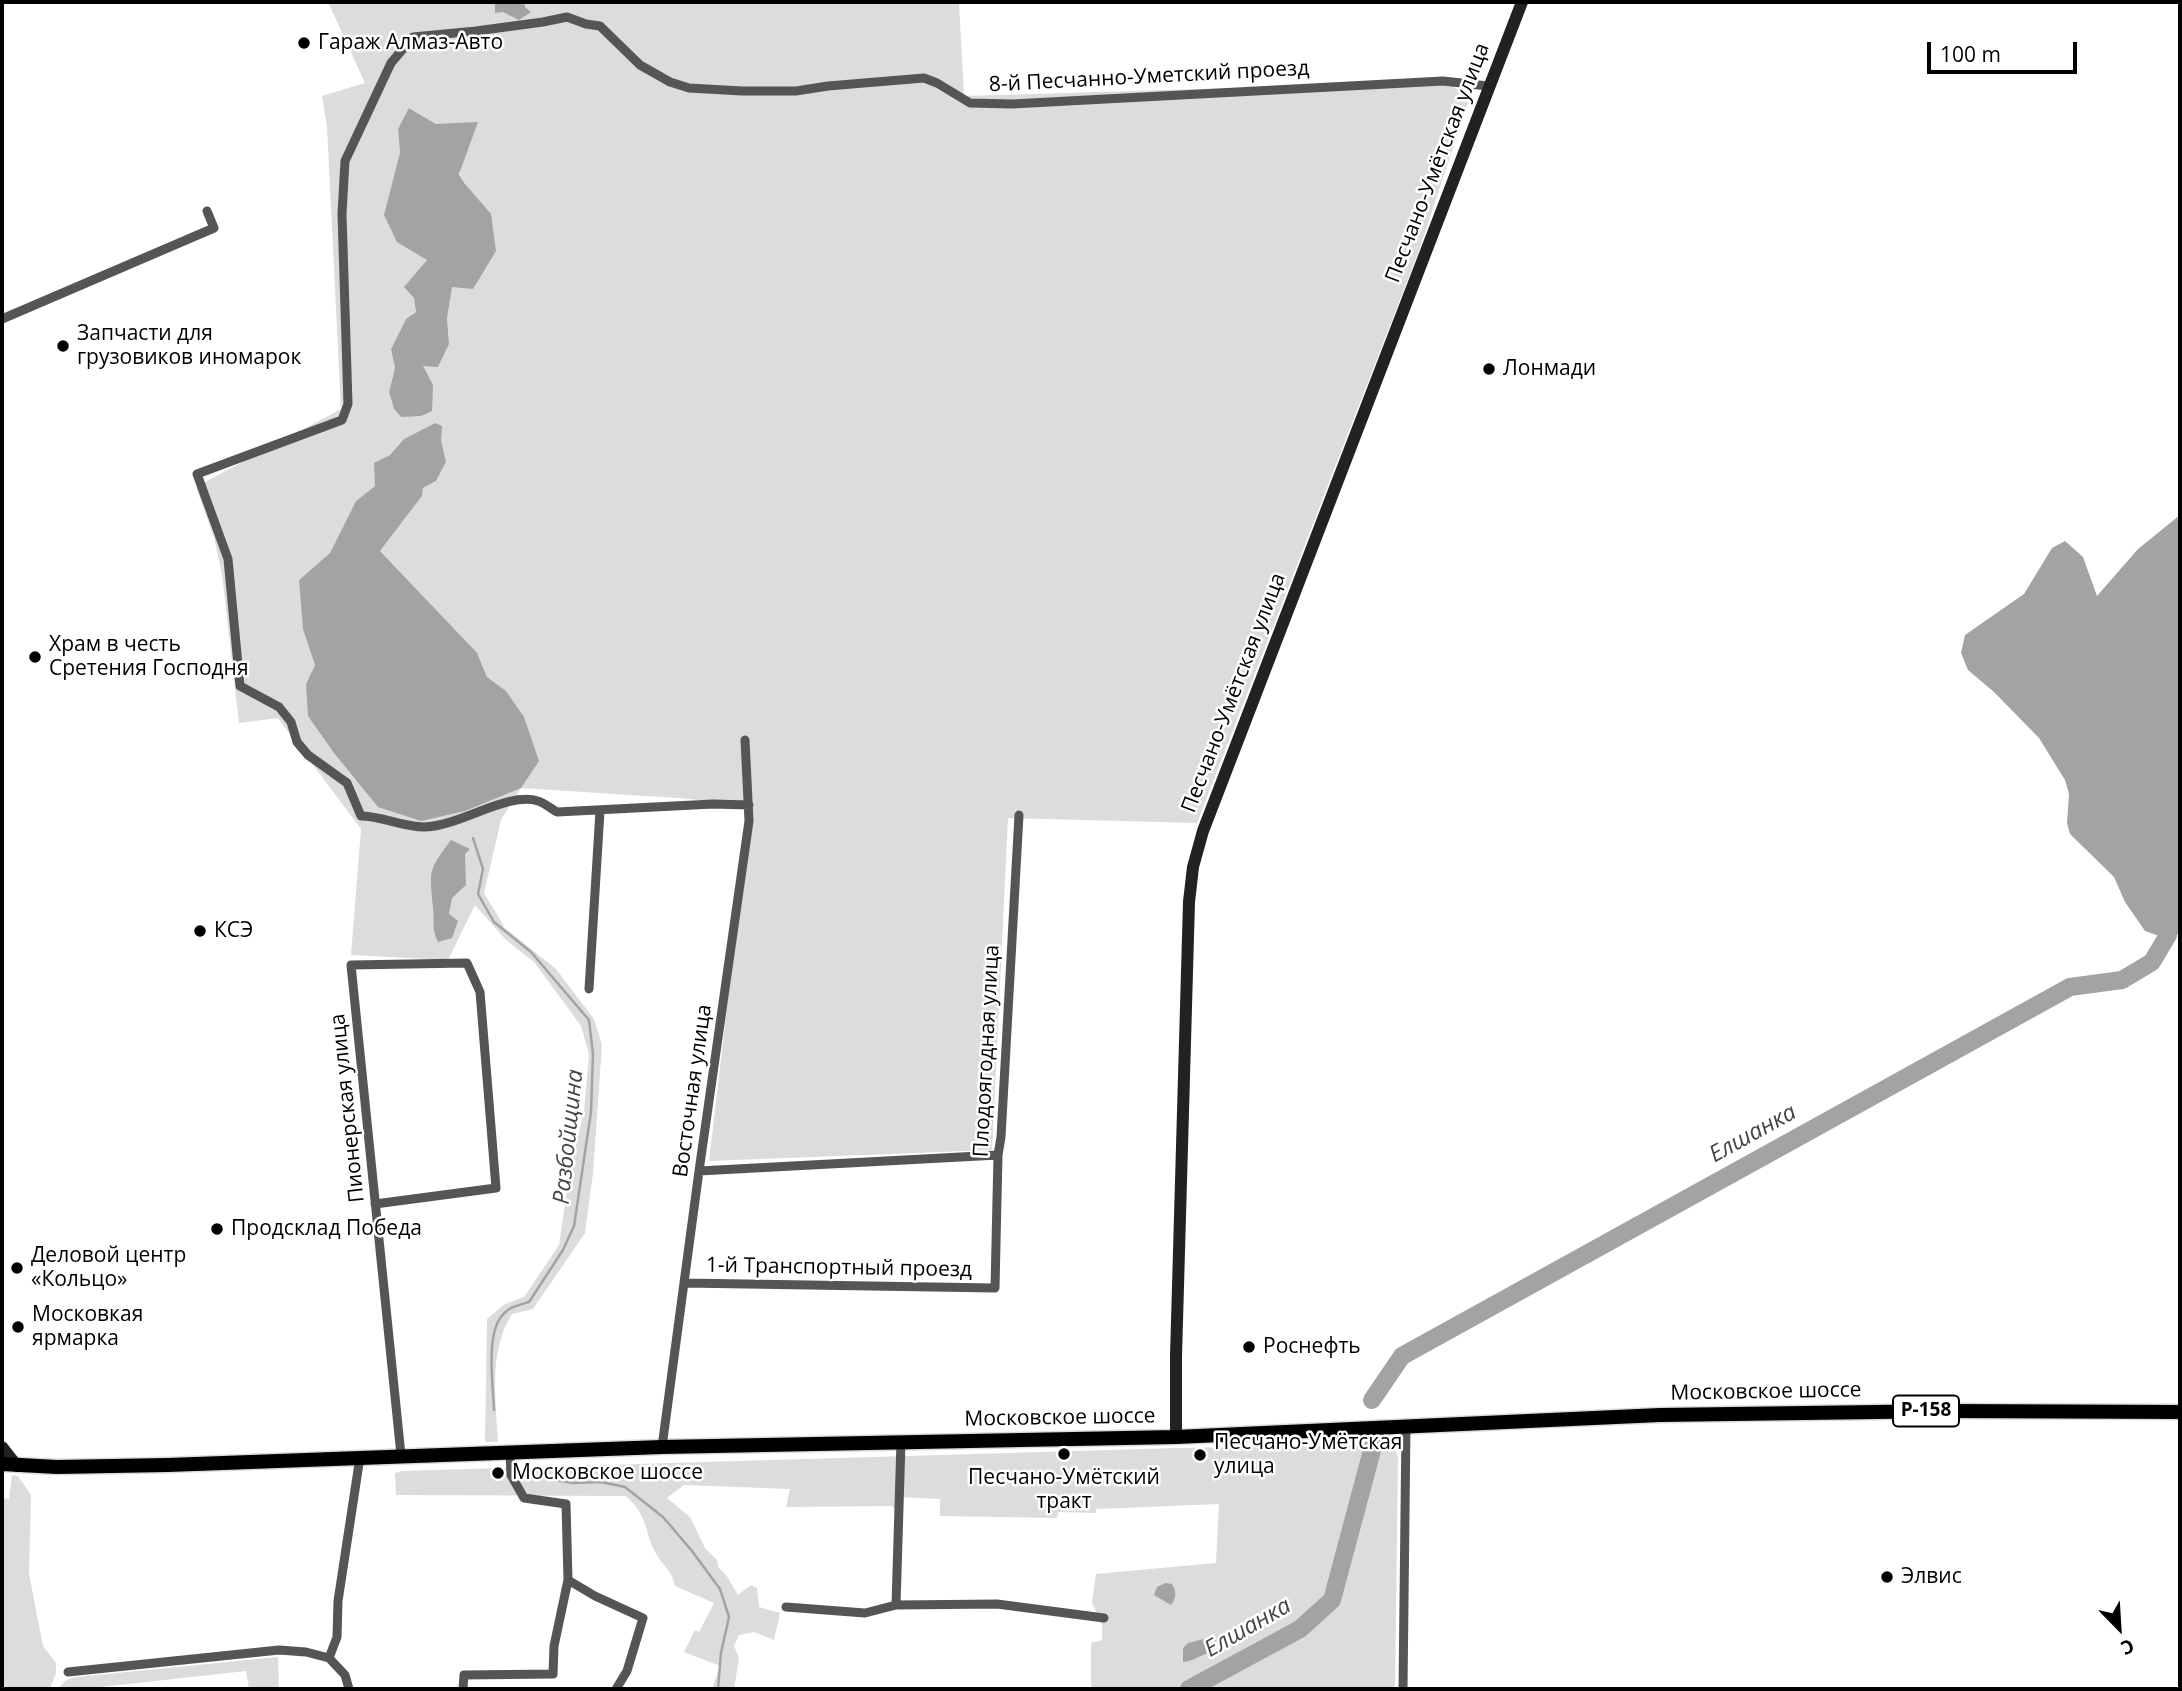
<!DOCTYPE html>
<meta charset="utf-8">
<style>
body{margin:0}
#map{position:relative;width:2182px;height:1691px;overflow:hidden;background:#fff;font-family:"Open Sans",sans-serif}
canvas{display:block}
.frame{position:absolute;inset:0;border:4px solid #000;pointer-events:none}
.north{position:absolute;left:2084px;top:1593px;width:70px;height:70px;-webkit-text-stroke:5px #fff;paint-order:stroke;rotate:156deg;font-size:19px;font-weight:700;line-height:28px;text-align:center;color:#000}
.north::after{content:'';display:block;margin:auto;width:24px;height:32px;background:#000;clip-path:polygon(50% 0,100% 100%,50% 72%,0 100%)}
.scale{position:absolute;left:1927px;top:42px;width:150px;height:32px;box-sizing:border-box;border:4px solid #000;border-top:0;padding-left:9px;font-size:21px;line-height:24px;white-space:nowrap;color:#000;-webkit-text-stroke:5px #fff;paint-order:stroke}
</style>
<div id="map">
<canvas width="2182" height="1691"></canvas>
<div class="frame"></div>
<div class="north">С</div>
<div class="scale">100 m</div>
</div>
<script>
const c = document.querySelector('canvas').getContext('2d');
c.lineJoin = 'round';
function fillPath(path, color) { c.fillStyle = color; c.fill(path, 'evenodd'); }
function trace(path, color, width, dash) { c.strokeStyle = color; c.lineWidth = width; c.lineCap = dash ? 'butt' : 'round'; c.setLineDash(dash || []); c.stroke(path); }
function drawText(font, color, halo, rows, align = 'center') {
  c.font = font + ' "Open Sans",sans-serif'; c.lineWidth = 5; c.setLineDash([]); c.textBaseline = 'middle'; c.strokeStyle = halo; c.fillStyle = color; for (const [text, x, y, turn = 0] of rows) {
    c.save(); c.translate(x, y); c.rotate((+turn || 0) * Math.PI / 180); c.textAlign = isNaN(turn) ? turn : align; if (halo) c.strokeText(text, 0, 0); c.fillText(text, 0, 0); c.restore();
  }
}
fillPath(new Path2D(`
 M328 2H959L964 96 1266 87 1439 78 1470 97 1418 253 1197 823 1008 818 992 1150 709 1161 751 805 678 798 521 788 501 820 484 893 505 928 556 969 594 1019 602 1045 593 1173 585 1233 533 1309 512 1314C488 1353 496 1398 498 1442H485L487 1319 505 1304 524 1297 559 1245 570 1170 584 1111 589 1054 581 1026 535 963 505 939 475 905 448 960 351 955 361 829 278 718 239 723 222 574 214 538 196 487 341 409 327 127 322 96 365 83ZM410 108 436 124 465 184 447 318 449 344 422 365 401 417 394 409 389 392 395 368 391 349 406 319 416 312 414 298 405 287 427 260 415 252 400 153 398 129ZM435 423 446 462 436 481 423 488 422 496 380 551 476 653 487 677 506 691 306 684 315 665 299 580 330 553 356 501 375 486V463L390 455 404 439Z
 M1390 1445 1394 1447 1398 1457 1395 1689H1091V1643L1102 1640V1625L1092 1603 1096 1574 1216 1563 1219 1504 1096 1509V1513L1058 1512 1057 1518 940 1516V1499L901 1497V1512L891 1506 786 1507 790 1489 684 1485 667 1498 690 1517 705 1548 717 1560 718 1567 726 1575 738 1595 751 1585 757 1588 759 1607 780 1613 774 1640 754 1632 739 1635 734 1646 739 1658 734 1689H712L720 1666 684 1652 695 1630 699 1632 714 1603 675 1586C673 1573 665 1567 658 1557 643 1533 651 1519 626 1496L396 1495 395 1473 402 1471 1177 1448Z
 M12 1475 18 1476 31 1495 29 1574 43 1646 56 1663V1673L50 1689H2V1498L9 1499Z
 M278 1657 279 1689H249L246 1671 83 1689H58L66 1680 76 1677Z`), '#dcdcdc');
fillPath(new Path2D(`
 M495 2H524L525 7 531 12 519 20 503 12 495 13Z
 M409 108 436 124 478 122 459 174 465 184 491 214 496 251 473 289 452 287 447 318 449 344 438 367 423 366 433 385 432 411 421 416 401 417 394 409 389 392 395 368 391 349 406 319 416 312 414 298 404 287 427 260 397 242 384 215 400 153 398 129Z
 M435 423 442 426 441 440 446 462 436 481 423 488 422 496 380 551 477 653 487 677 506 691 524 717 539 761 521 788 465 811 421 821 378 807 334 753 308 716 306 684 315 665 303 629 299 580 330 553 356 501 375 486 374 463 390 455 404 439Z
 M2180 515V934L2159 936 2145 931 2125 902 2114 877 2070 834 2067 823 2069 794 2065 780 2039 738 1994 692 1968 670 1961 653 1965 635 2024 594 2052 548 2065 541 2083 557 2097 596 2138 549Z
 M451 840 470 849 465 854 466 885 452 898 449 914 458 921 452 938 438 942C431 927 435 923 433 908 430 870 427 872 451 840Z
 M1165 1583 1172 1584C1177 1591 1176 1599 1171 1605L1154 1595 1157 1587Z
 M1208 1638 1216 1640 1211 1652C1200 1655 1194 1661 1183 1662V1648L1188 1643Z`), '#a3a3a3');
trace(new Path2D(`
 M473 838 483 869 478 894 494 922 531 952 589 1020 593 1054 591 1112 574 1226 563 1250 529 1302C519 1305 508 1307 501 1317 486 1336 493 1386 494 1410
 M555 1480 573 1483 601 1482 625 1487 663 1517 692 1551 720 1589 729 1617 721 1653 718 1689`), '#a3a3a3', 2.5);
trace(new Path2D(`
 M1372 1400 1402 1356 2070 987 2122 980 2152 962 2168 935
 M1189 1689 1300 1629 1332 1600 1374 1443`), '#a3a3a3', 18);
const primary = new Path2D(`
 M2 1464 57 1467 168 1465 662 1447 1176 1437 1660 1415 1949 1411 2180 1412`);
trace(primary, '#dbdbdb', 17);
trace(new Path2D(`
 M2 319 214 228 207 211
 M749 805 713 804 557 812C551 809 545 803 538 801 508 791 458 827 424 827 402 827 382 816 361 816L347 783 308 755 297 742 291 722 279 707 240 686 228 559 197 474 342 420 348 404 342 214 345 161 391 63 413 37 476 31 543 22 567 17 586 24 600 26 640 65 670 82 689 88 742 91H796L828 86 924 78 937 83 970 103 1012 104 1443 81 1488 86
 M589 989 600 811
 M699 1171 998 1155
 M375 1204 496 1188 480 992 467 963 351 965 401 1455
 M684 1283 995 1288 998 1155 1001 1137 1019 815
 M662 1447 699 1171 749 821 745 740
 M568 1580 595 1596 643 1618 627 1671 616 1689
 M896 1605 901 1442
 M786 1607 865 1613 896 1605 997 1604 1104 1618
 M68 1672 279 1650 306 1652 329 1658
 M349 1689 345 1675 329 1658 337 1637 338 1601 360 1457
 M463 1689 464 1675 553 1674 554 1646 568 1580 566 1504 524 1498 511 1475 510 1452
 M1403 1689 1406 1425`), '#555', 9);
trace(new Path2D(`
 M1176 1437V1356L1189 902 1193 867 1203 831 1522 2
 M2 1447 17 1466`), '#222', 12);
trace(primary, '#000', 14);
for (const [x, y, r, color] of [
 [304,43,7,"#000"],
 [63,346,7,"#000"],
 [1489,369,7,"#000"],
 [35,657,7,"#000"],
 [200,931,7,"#000"],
 [217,1229,7,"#000"],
 [17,1268,7,"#000"],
 [18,1327,7,"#000"],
 [1249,1347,7,"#000"],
 [1064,1454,7,"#000"],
 [1200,1455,7,"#000"],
 [498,1473,7,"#000"],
 [1887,1577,7,"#000"]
]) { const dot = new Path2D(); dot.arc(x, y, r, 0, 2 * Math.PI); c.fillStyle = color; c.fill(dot); trace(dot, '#fff', 2.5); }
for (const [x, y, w] of [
 [1926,1411,66]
]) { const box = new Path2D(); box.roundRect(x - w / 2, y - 15.5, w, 31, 5); c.fillStyle = '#fff'; c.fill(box); trace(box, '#000', 2); }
drawText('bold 19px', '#000', null, [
 ["Р-158",1926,1411]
]);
drawText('21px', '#000', '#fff', [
 ["Гараж Алмаз-Авто",318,43],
 ["Запчасти для",77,334],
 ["грузовиков иномарок",77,358],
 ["Лонмади",1503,369],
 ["Храм в честь",49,645],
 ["Сретения Господня",49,669],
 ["КСЭ",214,931],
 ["Продсклад Победа",231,1229],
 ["Деловой центр",31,1256],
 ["«Кольцо»",31,1280],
 ["Московкая",32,1315],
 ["ярмарка",32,1339],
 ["Роснефть",1263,1347],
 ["Песчано-Умётская",1214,1443],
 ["улица",1214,1467],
 ["Московское шоссе",512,1473],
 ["Песчано-Умётский",1064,1478,"center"],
 ["тракт",1064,1502,"center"],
 ["Элвис",1901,1577]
], 'left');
drawText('21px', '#000', '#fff', [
 ["8-й Песчанно-Уметский проезд",1149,77,-3],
 ["Песчано-Умётская улица",1438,163,-69],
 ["Песчано-Умётская улица",1234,693,-69],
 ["Плодоягодная улица",987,1051,-87],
 ["Восточная улица",693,1091,-82],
 ["Пионерская улица",348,1108,-96],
 ["1-й Транспортный проезд",839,1268,1],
 ["Московское шоссе",1766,1392,-1],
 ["Московское шоссе",1060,1418,-1]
]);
drawText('italic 23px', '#444', '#fff', [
 ["Елшанка",1753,1134,-29],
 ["Разбойщина",569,1137,-84],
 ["Елшанка",1248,1628,-30]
]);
</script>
